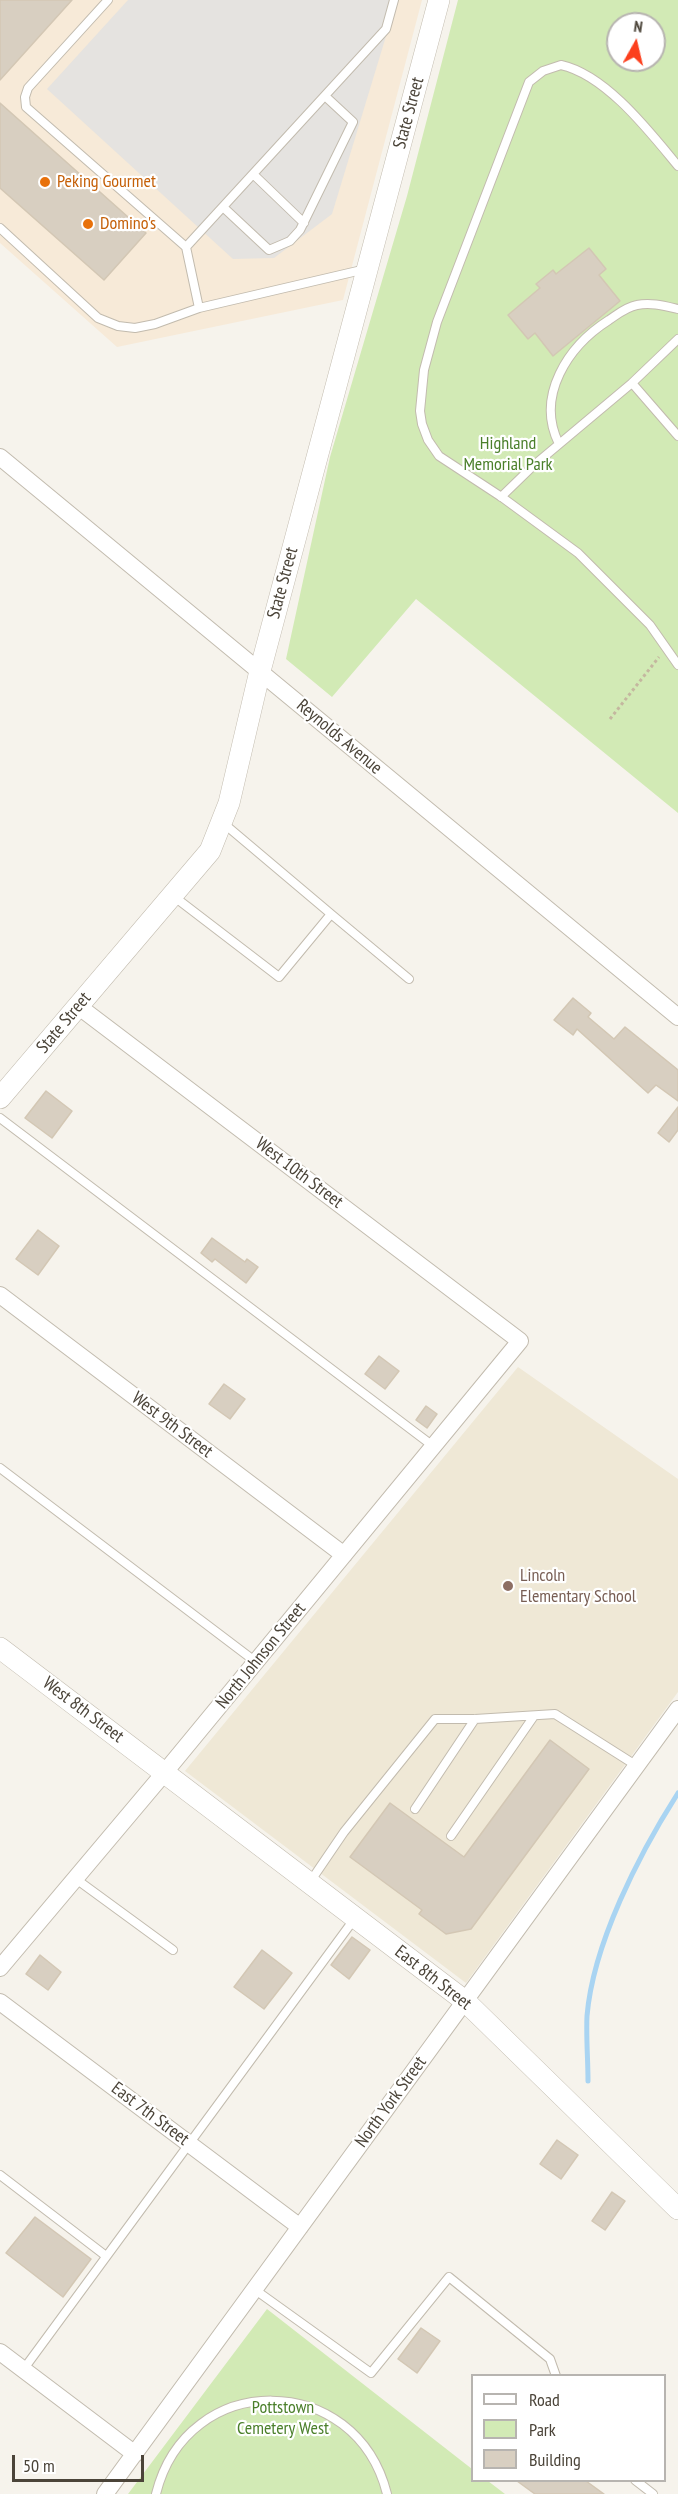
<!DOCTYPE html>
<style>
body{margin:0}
#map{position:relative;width:678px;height:2494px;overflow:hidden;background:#f6f3ec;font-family:"PT Sans Narrow",sans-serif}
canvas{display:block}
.legend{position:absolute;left:471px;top:2374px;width:195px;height:108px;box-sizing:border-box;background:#fff;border:2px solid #b7b4b0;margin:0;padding:8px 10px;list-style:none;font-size:18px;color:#4b4439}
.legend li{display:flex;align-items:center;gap:12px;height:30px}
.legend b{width:30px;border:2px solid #b7b4b0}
.north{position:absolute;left:606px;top:12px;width:60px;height:60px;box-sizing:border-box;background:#fff;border:2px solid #b7b4b0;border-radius:50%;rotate:8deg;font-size:16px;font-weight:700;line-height:24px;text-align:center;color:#4b4439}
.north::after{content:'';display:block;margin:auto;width:21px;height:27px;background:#fc3f1d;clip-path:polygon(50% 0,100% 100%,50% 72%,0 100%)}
.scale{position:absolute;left:12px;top:2455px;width:132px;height:27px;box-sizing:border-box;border:3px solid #4b4439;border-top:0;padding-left:8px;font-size:18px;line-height:21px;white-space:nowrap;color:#4b4439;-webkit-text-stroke:4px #fff;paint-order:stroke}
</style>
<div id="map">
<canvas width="678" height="2494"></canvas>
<ul class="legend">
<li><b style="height:8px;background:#fff"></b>Road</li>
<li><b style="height:16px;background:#d2eab5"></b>Park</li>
<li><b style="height:16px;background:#d8cfc1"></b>Building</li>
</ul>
<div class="north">N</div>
<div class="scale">50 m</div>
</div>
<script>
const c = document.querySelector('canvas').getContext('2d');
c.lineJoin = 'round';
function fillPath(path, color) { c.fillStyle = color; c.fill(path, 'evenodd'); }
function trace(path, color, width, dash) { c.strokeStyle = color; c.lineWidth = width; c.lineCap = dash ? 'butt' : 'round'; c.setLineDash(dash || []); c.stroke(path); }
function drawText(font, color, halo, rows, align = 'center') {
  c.font = font + ' "PT Sans Narrow",sans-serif'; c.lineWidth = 4.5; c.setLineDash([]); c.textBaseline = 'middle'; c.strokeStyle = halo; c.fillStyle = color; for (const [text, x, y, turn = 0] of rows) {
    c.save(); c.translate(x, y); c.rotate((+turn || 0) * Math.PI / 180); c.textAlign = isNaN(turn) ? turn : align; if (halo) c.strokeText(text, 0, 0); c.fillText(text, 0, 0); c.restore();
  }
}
fillPath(new Path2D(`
 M0 0H422L343 300 117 347 0 243Z`), '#f7ead8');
fillPath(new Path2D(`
 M518 1367 678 1479V1692L466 1983 185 1771Z`), '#efe8d6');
fillPath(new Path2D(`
 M458 0H678V813L416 599 332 697 286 659 330 457 407 196ZM618 24H654V60H618Z
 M267 2309 472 2469V2480L488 2481 505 2494H128Z`), '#d2eab5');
fillPath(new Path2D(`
 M128 0H397L332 214 274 258 233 259 47 89Z`), '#e5e3e0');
trace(new Path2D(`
 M588 2081C588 2059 586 2037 587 2016 593 1944 639 1854 678 1793`), '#a9d4f2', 5);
const building = new Path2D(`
 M0 0H72L0 80Z
 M0 103 146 233 104 280 0 188Z
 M589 248 606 269 599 275 620 301 553 356 535 333 528 339 508 315 540 288 536 284 553 270 556 274Z
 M573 998 591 1013 588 1017 614 1039 625 1027 678 1070V1101L656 1085 648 1093 577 1029 573 1035 554 1020Z
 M46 1091 72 1111 52 1138 25 1118Z
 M678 1107V1130L669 1142 658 1133Z
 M38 1230 59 1246 38 1275 16 1259Z
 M212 1238 245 1262 247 1259 258 1267 246 1283 215 1259 212 1262 201 1253Z
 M379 1356 399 1371 385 1389 365 1374Z
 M224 1384 245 1399 230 1419 209 1404Z
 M426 1406 437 1414 427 1428 416 1420Z
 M550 1740 589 1769 471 1929 446 1934 419 1914 422 1910 350 1857 390 1803 464 1857Z
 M352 1937 370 1950 349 1979 331 1965Z
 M262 1950 292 1973 264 2009 234 1987Z
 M40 1955 61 1972 48 1990 26 1974Z
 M557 2140 578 2155 561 2179 540 2164Z
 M612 2192 625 2201 605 2230 592 2221Z
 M35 2217 91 2259 63 2297 6 2253Z
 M421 2328 440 2341 417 2373 398 2359Z
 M517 2481H586L604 2494H535Z`);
fillPath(building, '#d8cfc1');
trace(building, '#d3c7b4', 1.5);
const service = new Path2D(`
 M108 0 28 88 25 97 26 107 186 247 199 308
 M678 166C649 131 606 75 561 65L543 71 529 82 437 322 424 370 420 411 422 424 428 440 439 456 503 498 578 553 650 625 678 665
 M253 174 304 223
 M223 207 269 250 290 241 300 230 353 122 325 96
 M0 228 98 318 118 326 135 328 155 324 199 308 366 269
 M186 247 386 29 394 0
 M632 383 678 339
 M559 444C535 396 568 346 609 320 618 314 626 307 637 305 651 302 665 306 678 309
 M501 497 533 466 632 383 678 436
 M172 895 279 977 331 914 222 822
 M331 914 409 979
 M0 1118 433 1446
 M0 1468 256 1662
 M415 1809 475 1719
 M451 1836 534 1716
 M76 1879 173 1950
 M310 1882 344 1832 435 1719H475L555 1714 637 1766
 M0 2175 106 2256
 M254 2289 371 2373 449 2277 550 2359 556 2376
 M23 2370 355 1918
 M635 2480 653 2494
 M156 2494C187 2369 356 2370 387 2494`);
const minor = new Path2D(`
 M0 457 678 1017
 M0 1295 344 1555
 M0 1968 165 1772 520 1341 78 1006
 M0 2002 300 2227
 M0 2352 135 2454
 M105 2494 678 1709`);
const tertiary = new Path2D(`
 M0 1098 210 851 229 803 260 671 439 0
 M0 1648 465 2001 678 2209`);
trace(service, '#c2bbae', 10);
trace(minor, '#c2bbae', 18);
trace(tertiary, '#c2bbae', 22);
trace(new Path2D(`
 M610 719 659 657`), '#c4b79f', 3, [3, 3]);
trace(service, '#fff', 8);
trace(minor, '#fff', 16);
trace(tertiary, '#fff', 21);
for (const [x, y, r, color] of [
 [45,182,6,"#e8710a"],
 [88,224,6,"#e8710a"],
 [508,1586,6,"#8d6e63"]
]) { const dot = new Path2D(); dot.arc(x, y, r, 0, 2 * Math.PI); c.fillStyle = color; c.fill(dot); trace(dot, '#fff', 2); }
drawText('18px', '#4b4439', '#fff', [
 ["State Street",409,113,-75],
 ["State Street",283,583,-75],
 ["Reynolds Avenue",339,737,40],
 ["State Street",64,1023,-50],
 ["West 10th Street",299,1173,37],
 ["West 9th Street",172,1425,37],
 ["North Johnson Street",261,1656,-51],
 ["West 8th Street",83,1710,37],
 ["East 8th Street",433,1978,38],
 ["North York Street",391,2102,-54],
 ["East 7th Street",150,2114,37]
]);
drawText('18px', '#c56008', '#fff', [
 ["Peking Gourmet",57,182],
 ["Domino's",100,224]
], 'left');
drawText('18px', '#4a7f2a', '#fff', [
 ["Highland",508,444],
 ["Memorial Park",508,465],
 ["Pottstown",283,2408],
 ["Cemetery West",283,2429]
]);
drawText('18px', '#785e54', '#fff', [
 ["Lincoln",520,1576],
 ["Elementary School",520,1597]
], 'left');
</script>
